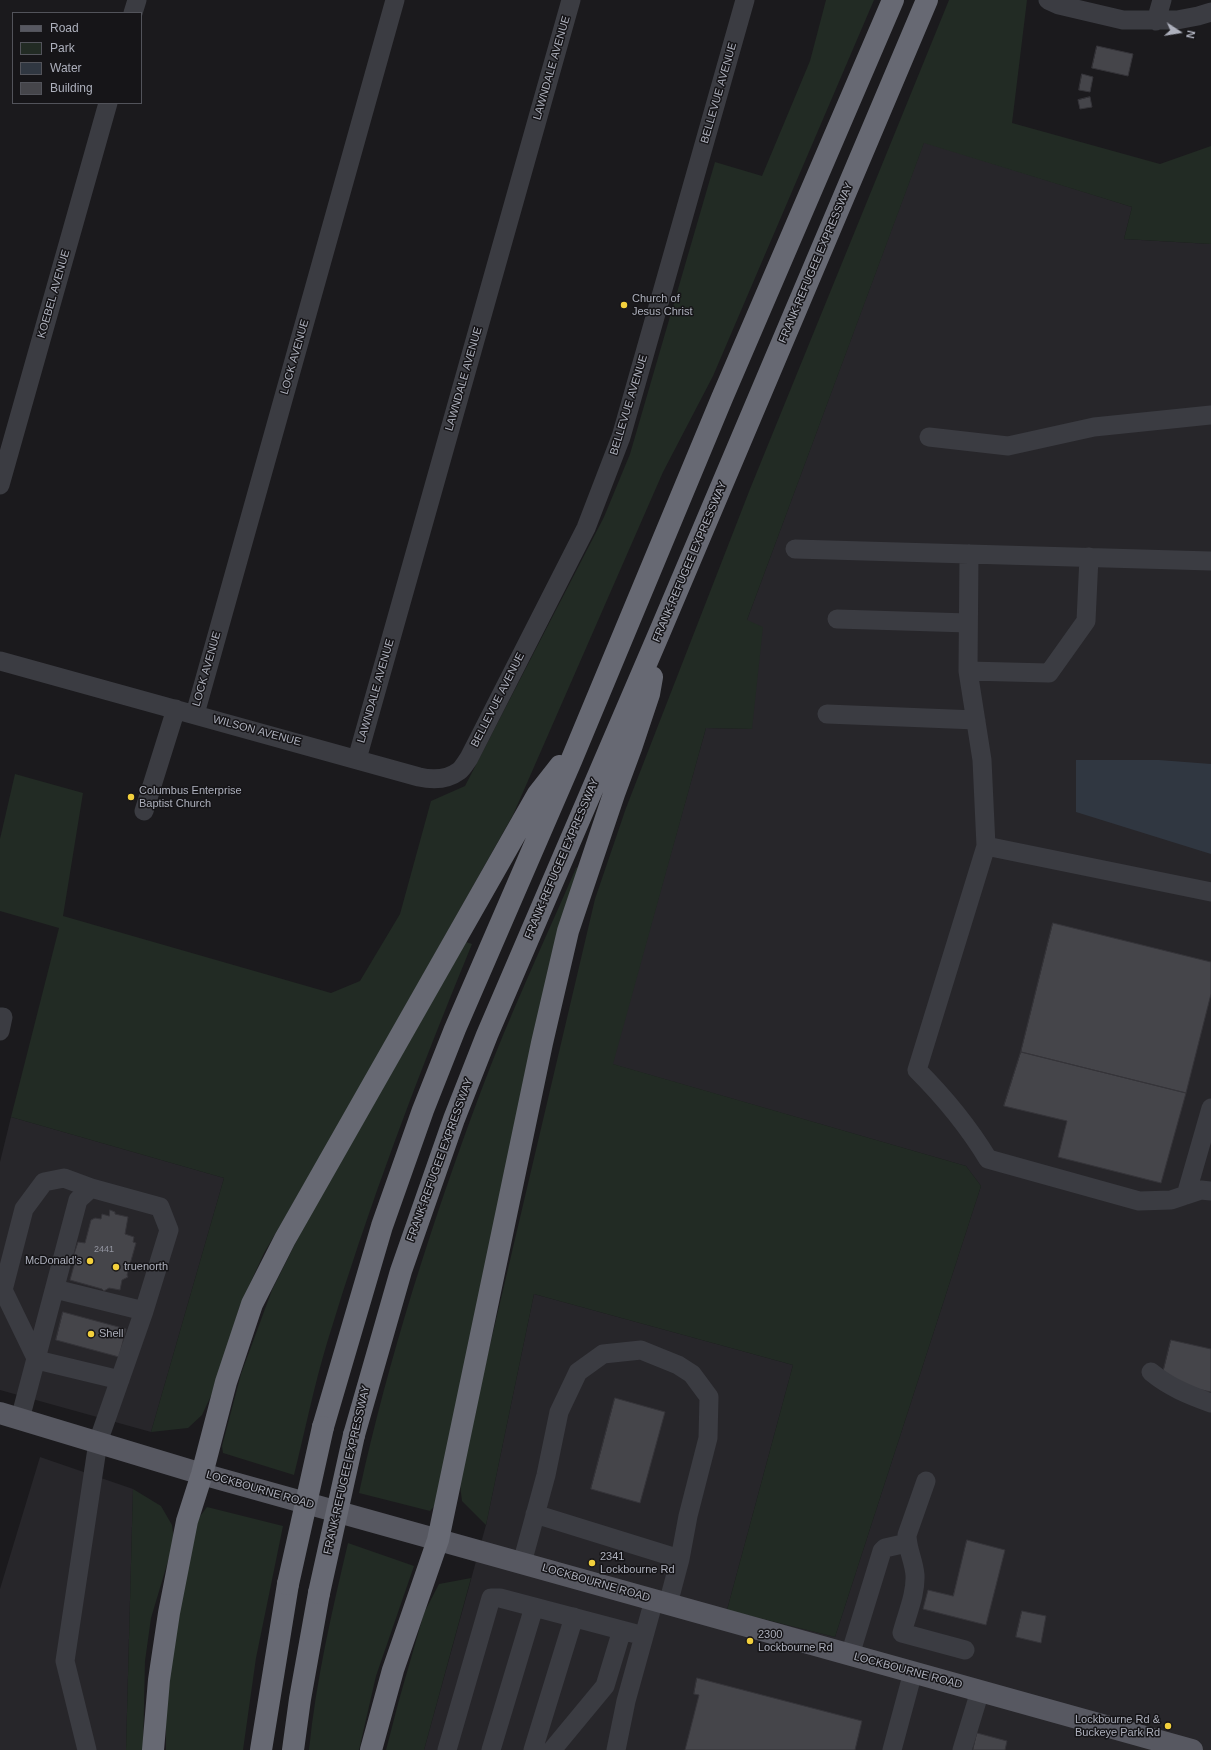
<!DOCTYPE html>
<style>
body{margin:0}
#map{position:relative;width:1211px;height:1750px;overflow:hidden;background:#1b1a1d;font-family:Arial,sans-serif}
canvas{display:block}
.legend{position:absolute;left:12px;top:12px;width:130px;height:92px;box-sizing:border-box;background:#161518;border:1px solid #52535a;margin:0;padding:5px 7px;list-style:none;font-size:12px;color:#adb0bc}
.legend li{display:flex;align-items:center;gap:8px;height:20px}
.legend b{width:20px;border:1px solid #52535a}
.north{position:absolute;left:1159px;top:12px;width:40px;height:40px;-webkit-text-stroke:3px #161518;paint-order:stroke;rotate:102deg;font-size:11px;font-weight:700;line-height:16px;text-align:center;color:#adb0bc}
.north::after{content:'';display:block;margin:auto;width:14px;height:18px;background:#adb0bc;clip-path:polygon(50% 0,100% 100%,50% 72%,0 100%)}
</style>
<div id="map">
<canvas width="1211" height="1750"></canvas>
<ul class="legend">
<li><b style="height:5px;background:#575861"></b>Road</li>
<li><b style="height:11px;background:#222b24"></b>Park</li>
<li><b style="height:11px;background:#303741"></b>Water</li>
<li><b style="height:11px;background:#45454a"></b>Building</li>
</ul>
<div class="north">N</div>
</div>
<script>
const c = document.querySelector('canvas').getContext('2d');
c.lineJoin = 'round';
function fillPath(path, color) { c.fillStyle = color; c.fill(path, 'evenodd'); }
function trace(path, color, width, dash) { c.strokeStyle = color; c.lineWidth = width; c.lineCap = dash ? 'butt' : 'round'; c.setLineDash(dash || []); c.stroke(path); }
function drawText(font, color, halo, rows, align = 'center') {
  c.font = font + ' Arial,sans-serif'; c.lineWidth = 3; c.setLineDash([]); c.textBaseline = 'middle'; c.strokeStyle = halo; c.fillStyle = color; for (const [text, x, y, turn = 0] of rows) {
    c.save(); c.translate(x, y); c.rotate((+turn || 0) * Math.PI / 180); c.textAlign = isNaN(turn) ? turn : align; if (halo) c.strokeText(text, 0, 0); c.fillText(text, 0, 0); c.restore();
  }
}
fillPath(new Path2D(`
 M924 142 1132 207 1124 239 1211 244V1750H424L486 1525 534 1294 793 1365 727 1610 835 1637 981 1186 966 1166 612 1064 706 728 752 729 747 620Z
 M11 1117 224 1178 151 1432 0 1390V1162Z
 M40 1457 133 1489 126 1750H0V1589Z`), '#27262a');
fillPath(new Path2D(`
 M826 0H874L713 376 663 472 513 815 334 1133 264 1253 239 1308 216 1385 202 1415 188 1428 151 1432 224 1178 11 1117 59 928 0 911V839L15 774 83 793 63 916 331 993 360 981 400 914 431 801 465 786 604 517 630 454 715 162 762 176 810 61Z
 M949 0H1027L1012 123 1160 164 1211 146V244L1124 239 1132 207 924 143 747 620 763 627 752 729 706 728 613 1064 966 1166 981 1186 835 1637 727 1610 793 1365 534 1294 486 1525 462 1501 459 1477 595 899 626 808 750 489Z
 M581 865 439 1501 430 1511 359 1493C389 1356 432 1222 481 1091 509 1016 544 942 576 868Z
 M466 942 472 944C418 1075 368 1207 327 1343 314 1386 305 1431 294 1475L223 1453 222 1446 241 1374 272 1290 303 1228Z
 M133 1489 161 1506 172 1525 174 1541 151 1618 145 1661 143 1750H126Z
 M207 1507 283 1526 256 1658 243 1750H166V1715L173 1644 195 1523Z
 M348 1543 414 1566 376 1676 359 1750H309C316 1680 332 1611 348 1543Z
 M471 1578 424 1750H386L399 1700 424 1613 439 1584Z`), '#222b24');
fillPath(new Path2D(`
 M1076 760H1159L1211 764V854L1076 812Z`), '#303741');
const building = new Path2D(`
 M1097 46 1133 54 1128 76 1092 68Z
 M1082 74 1093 77 1090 92 1079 90Z
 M1090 97 1092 107 1080 109 1078 100Z
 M1053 923 1211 962V994L1186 1093 1021 1052Z
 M1021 1052 1186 1093 1161 1183 1058 1157 1067 1121 1004 1106Z
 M110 1210 115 1212V1214L128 1217 125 1234 134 1237 133 1242 136 1243 127 1275 128 1277 122 1280 120 1290 109 1288 104 1291 102 1289 70 1280 76 1258 73 1257 78 1242 85 1243 91 1220 95 1218 101 1219 102 1214 109 1216Z
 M63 1312 126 1329 119 1357 56 1340Z
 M1171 1340 1211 1349V1392L1161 1381Z
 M615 1398 665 1412 640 1503 591 1489Z
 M967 1540 1005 1550 986 1625 923 1609 928 1590 953 1596Z
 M1022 1611 1046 1616 1041 1643 1016 1637Z
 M697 1678 862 1721 855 1750H685L699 1695 694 1694Z
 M977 1733 1007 1741 1005 1750H973Z`);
fillPath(building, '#45454a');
trace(building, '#353439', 1);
trace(new Path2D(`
 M1048 0 1059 5 1123 20H1177L1198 16 1211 12
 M133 13 137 0
 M1156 21 1162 0
 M929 437 1008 446 1094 427 1211 415
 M0 485 108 103
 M795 549 1211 561
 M969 554 968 671 982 760 986 846
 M837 619 968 623
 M0 661 419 777C432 780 447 780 459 771 463 768 466 762 469 758L586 528 621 437 745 0
 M968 671 1049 673 1086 621 1089 557
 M195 714 395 0
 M827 714 976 720
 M357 759 571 0
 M144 811 176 709
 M1211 892 986 846 917 1070C944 1097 968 1126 988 1159L1139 1201 1171 1200 1201 1190 1211 1191
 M0 1017H3L0 1031
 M91 1188 64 1178 44 1182 24 1209 3 1290 37 1360 120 1380
 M1186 1195 1211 1108
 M55 1289 144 1311
 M1151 1372C1169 1387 1189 1395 1211 1403
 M20 1419 78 1200 91 1188 160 1207 169 1230 144 1311 98 1442 65 1661 87 1750
 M926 1481 907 1535C907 1549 914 1561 915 1575 916 1594 907 1614 902 1633L965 1650
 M535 1514 680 1559
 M522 1563 546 1475 559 1412 578 1372 603 1354 641 1350 678 1365 692 1374 709 1397 708 1438 688 1516 680 1559 668 1604
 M850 1655 882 1551 885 1548 907 1543
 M447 1750 491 1598H500L644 1636
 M491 1750 534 1607
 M533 1750 574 1617
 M552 1750 605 1686 622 1630
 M616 1750 626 1701 654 1600
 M892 1750 913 1672
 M962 1750 980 1691`), '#3b3c42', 19);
trace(new Path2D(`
 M0 1413 202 1474 1192 1750`), '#575861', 22);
trace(new Path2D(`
 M323 1427 382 1226 423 1110 455 1029 571 761 722 398 893 0
 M354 1435 401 1271 454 1119 487 1035 661 629 927 0
 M153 1750 159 1680 169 1613 187 1521 202 1474 226 1382 252 1304 285 1239 538 794 560 766
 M261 1750 288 1584
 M293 1750 300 1699 319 1593
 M371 1750 393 1670 438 1540 542 1043 568 931 614 794 631 748 649 694 652 677`), '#676973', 22);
trace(new Path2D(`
 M288 1584 323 1427
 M319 1593 354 1435`), '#676973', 22);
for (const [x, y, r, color] of [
 [624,305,4,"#f3d03c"],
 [131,797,4,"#f3d03c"],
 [90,1261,4,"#f3d03c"],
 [116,1267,4,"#f3d03c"],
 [91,1334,4,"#f3d03c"],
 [592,1563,4,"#f3d03c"],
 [750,1641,4,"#f3d03c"],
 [1168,1726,4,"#f3d03c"]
]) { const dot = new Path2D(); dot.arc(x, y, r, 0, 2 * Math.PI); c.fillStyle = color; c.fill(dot); trace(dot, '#161518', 1.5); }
drawText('9px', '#9395a0', null, [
 ["2441",104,1250]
]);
drawText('11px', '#adb0bc', '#161518', [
 ["LAWNDALE AVENUE",552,68,-74],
 ["BELLEVUE AVENUE",719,93,-74],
 ["FRANK-REFUGEE EXPRESSWAY",816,263,-67],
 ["KOEBEL AVENUE",54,294,-74],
 ["LOCK AVENUE",295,357,-74],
 ["LAWNDALE AVENUE",464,379,-74],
 ["BELLEVUE AVENUE",629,405,-73],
 ["FRANK-REFUGEE EXPRESSWAY",690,562,-67],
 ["LOCK AVENUE",207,669,-74],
 ["LAWNDALE AVENUE",376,691,-74],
 ["BELLEVUE AVENUE",498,700,-63],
 ["WILSON AVENUE",257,731,15],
 ["FRANK-REFUGEE EXPRESSWAY",562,859,-67],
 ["FRANK-REFUGEE EXPRESSWAY",440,1160,-70],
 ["FRANK-REFUGEE EXPRESSWAY",347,1470,-77],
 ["LOCKBOURNE ROAD",260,1490,16],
 ["LOCKBOURNE ROAD",596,1583,16],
 ["LOCKBOURNE ROAD",908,1671,15]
]);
drawText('11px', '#adb0bc', '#161518', [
 ["Church of",632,299],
 ["Jesus Christ",632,312],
 ["Columbus Enterprise",139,791],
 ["Baptist Church",139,804],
 ["McDonald's",82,1261,"right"],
 ["truenorth",124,1267],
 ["Shell",99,1334],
 ["2341",600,1557],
 ["Lockbourne Rd",600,1570],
 ["2300",758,1635],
 ["Lockbourne Rd",758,1648],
 ["Lockbourne Rd &",1160,1720,"right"],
 ["Buckeye Park Rd",1160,1733,"right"]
], 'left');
</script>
